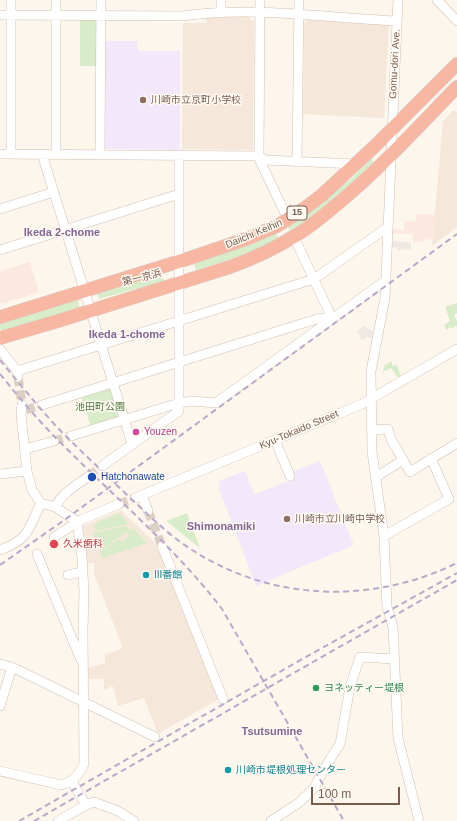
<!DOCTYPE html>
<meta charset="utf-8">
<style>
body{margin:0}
#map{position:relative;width:457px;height:821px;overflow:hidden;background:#fdf6ec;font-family:Helvetica,sans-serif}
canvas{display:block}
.scale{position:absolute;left:311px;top:787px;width:89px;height:18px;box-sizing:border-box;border:2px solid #7a5c4d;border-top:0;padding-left:5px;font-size:12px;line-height:14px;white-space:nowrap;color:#7a5c4d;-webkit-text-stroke:3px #fffaf3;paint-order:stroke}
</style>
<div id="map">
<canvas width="457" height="821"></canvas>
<div class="scale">100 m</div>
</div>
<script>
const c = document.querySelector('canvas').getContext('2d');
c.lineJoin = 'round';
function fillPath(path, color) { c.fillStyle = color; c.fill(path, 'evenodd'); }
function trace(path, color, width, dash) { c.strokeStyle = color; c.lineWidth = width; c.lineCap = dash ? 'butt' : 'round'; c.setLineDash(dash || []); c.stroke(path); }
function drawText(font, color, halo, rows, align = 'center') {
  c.font = font + ' Helvetica,"Noto Sans JP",sans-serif'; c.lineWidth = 3; c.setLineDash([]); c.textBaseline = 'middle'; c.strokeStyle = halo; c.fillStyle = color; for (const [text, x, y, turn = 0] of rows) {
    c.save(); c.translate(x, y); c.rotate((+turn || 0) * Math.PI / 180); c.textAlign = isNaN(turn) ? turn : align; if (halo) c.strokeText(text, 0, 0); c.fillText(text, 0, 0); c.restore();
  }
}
fillPath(new Path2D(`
 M220 17H250L251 21H254L253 150 182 149 183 23H206V18H220Z
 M307 20 389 24 384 117 381 118 303 114 304 23Z
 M453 111 457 112V227L432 246 443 121Z
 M121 510 158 546 219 699 158 734 144 698 118 706 113 686 104 690V679H87V668L105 663V655L123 648 94 574V563H86L81 528 83 526Z`), '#f5e8da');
fillPath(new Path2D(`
 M416 214 435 215 433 240 426 239 425 242 420 240 419 242H413V234H393V229L404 230 405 221 416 222Z
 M30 262 39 292 1 304 0 300V271Z`), '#fde8e0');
fillPath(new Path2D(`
 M392 241 408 242V243H411V249L397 250V247H392Z
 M364 326 373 331 372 338 366 337 365 339H363L361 340 360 336 357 332Z`), '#efe9e4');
fillPath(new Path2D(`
 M106 41H137L138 51H180V150L105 149Z
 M320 461 354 545 256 586 219 489V481L245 471 254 494 294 479 291 472Z`), '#f3e8fa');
fillPath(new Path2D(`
 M80 19H98V66H80Z
 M372 158 373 163C345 190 318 215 285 235L284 234 290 230 288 227 283 230 352 178Z
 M275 232 279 239 251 253 196 270 194 263Z
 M162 275 164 281 158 284 127 291 99 299 97 292 101 290 136 282Z
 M77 298 80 309 2 331 0 328V322Z
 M457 303V313L454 315 457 321V327L455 326 452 329 451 327 446 330 444 325 450 321 445 307Z
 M389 362H392V366L397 365 401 377 398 378 391 368 383 372 385 364H388Z
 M110 387 120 418 91 427 81 396Z
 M119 513 129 524 96 531 94 526 98 522Z
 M187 513 200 548 166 521Z
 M127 526 130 529 100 551 93 533Z
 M133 528 147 543 102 558 100 552 118 539 121 541 126 540 128 536 127 532Z`), '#d8ecc9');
trace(new Path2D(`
 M18 377 22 404
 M26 410 42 405
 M54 441 71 436
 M89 476 102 466
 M119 504 135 498
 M148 511 162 546`), '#dcd0c4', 9, [9, 4.5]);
const minor = new Path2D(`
 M260 0 259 156 260 161 288 219
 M398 0 385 298 371 371 372 452 384 536 387 607 393 627 398 738 419 821
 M437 0 457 21
 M221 13V0
 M0 15 183 16C251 6 328 18 397 21
 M0 154 259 156 265 160 356 164
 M11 154V0
 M42 154 132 444
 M56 154V0
 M100 154 101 0
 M297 162 299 0
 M0 209 54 192
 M0 250 179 194
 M0 349 17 371 18 377
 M17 371 314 279 385 229H388
 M22 404 21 415 27 471 32 490 41 503 55 507 75 520 77 522
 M42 405 320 318H332L294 237
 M371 430 388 429 391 439 410 472 457 443
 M71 436 179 403 192 401 216 403 382 283H386
 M275 440 290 476
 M25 449 54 441
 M102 466 179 411V155
 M0 474 27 471
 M376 477 403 460
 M142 495 148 511
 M135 498 362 404 457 349
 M55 507C62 493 77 485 89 476
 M384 536 449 499 431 458
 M54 537 81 520 119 504
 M162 546 223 699
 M0 550C30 539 28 529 41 503
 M37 554 81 660
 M68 575 82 572
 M0 664 12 667 155 737
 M0 706 12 667
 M0 771 61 785C72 782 80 774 84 764L83 629 84 592 82 556 77 522
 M71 780 86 805
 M58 821 86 805 94 802 118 811 134 821
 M271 821 300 802 314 788 327 764 340 744 350 687 360 657 394 659`);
const highway = new Path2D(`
 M0 317 190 258 246 239 277 226 305 208 322 195 375 146 457 64
 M0 338 58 321 230 267C252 259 274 249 293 237 308 229 322 217 335 206 379 170 417 128 457 87`);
trace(minor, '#d1beb0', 10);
trace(highway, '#dad1cd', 14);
trace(minor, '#fff', 9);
trace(highway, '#f7b7a3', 13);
trace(new Path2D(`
 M0 360C18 382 36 404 55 425 72 443 91 460 109 478 132 499 154 522 179 541 261 601 367 607 457 563
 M0 374C21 400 43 426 67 449 120 502 177 550 222 609L344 821
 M0 565 63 521 457 234
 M19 821 304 658 457 573
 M34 821 457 580`), '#b9a8c9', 2, [6, 4]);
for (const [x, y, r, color] of [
 [143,100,4,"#8d6e63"],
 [136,432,4,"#d1479c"],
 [92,477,5,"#1a4fb4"],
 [287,519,4,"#8d6e63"],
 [54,544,5,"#e0444e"],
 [146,575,4,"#0f9aa8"],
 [316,688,4,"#2e9e5b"],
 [228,770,4,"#0f9aa8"]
]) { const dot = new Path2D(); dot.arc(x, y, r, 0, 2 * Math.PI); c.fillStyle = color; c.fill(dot); trace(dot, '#fffaf3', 1.5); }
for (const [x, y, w] of [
 [297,213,20]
]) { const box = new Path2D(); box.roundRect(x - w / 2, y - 7, w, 14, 3); c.fillStyle = '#fffaf3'; c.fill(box); trace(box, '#7a5c4d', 1); }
drawText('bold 9px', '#7a5c4d', null, [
 ["15",297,213]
]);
drawText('10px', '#7a5c4d', '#fffaf3', [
 ["Gomu-dori Ave.",395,64,-87],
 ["Daiichi Keihin",254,234,-23],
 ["第一京浜",142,278,-14],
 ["Kyu-Tokaido Street",299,430,-23]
]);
drawText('10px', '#785e54', '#fffaf3', [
 ["川崎市立京町小学校",151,100],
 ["川崎市立川崎中学校",295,519]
], 'left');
drawText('10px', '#537a41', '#fffaf3', [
 ["池田町公園",100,407]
]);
drawText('10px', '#b23c85', '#fffaf3', [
 ["Youzen",144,432]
], 'left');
drawText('10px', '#164399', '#fffaf3', [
 ["Hatchonawate",101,477]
], 'left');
drawText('10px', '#be3a42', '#fffaf3', [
 ["久米歯科",63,544]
], 'left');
drawText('10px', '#0d838f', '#fffaf3', [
 ["III番館",154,575],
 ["川崎市堤根処理センター",236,770]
], 'left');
drawText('10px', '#27864d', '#fffaf3', [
 ["ヨネッティー堤根",324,688]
], 'left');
drawText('bold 11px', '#846695', '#fffaf3', [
 ["Ikeda 2-chome",62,233],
 ["Ikeda 1-chome",127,335],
 ["Shimonamiki",221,527],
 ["Tsutsumine",272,732]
]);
</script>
